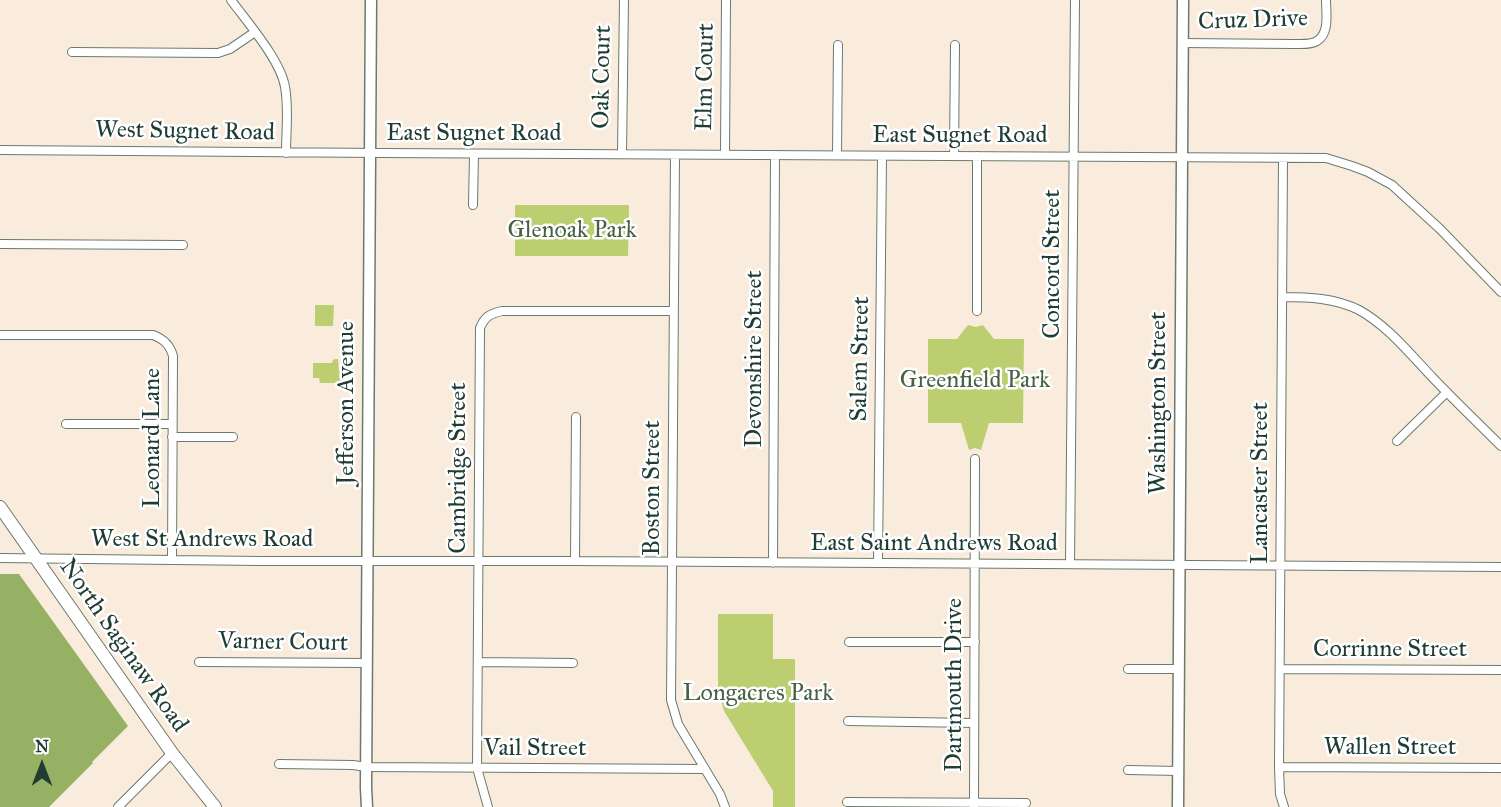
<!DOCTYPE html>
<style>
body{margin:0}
#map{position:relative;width:1501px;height:807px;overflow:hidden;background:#f9ecdd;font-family:"IM FELL Great Primer",serif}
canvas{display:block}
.north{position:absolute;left:12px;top:735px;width:60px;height:60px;-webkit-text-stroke:4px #fff;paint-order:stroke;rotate:0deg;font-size:16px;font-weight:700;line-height:24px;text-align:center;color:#1f3d34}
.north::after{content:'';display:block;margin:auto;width:21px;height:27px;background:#1f3d34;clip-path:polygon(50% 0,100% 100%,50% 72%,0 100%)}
</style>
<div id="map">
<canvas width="1501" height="807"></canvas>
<div class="north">N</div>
</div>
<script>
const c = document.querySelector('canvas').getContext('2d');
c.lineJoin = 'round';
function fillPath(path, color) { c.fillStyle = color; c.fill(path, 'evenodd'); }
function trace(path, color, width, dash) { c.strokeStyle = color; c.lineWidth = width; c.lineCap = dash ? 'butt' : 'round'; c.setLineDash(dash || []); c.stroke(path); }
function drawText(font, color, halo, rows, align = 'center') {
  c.font = font + ' "IM FELL Great Primer",serif'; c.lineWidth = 5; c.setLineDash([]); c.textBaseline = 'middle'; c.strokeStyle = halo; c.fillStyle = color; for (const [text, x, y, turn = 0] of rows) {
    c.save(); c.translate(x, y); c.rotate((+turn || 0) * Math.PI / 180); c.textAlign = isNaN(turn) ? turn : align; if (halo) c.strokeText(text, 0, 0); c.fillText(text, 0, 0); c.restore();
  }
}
fillPath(new Path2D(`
 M515 205H629L628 256H515Z
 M315 305H334L333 326H315Z
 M968 325 976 327 983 325 994 339H1024L1023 423H989L981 450 975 448 969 450 961 423H928V339H957Z
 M335 359H338L339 371H341L342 383H320L319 378H313V363H332L333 360Z
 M718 614H773V659H795V807H773V791L724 711 718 689Z`), '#bdce71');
fillPath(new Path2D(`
 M0 574H19L128 726 92 762 93 763 49 807H0Z`), '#96b163');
const minor = new Path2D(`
 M231 0C248 23 281 61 285 87 289 108 286 131 286 153
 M1182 43 1294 44C1301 44 1311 45 1317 41 1330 33 1326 13 1326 0
 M72 52 218 53 230 49 255 32
 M0 150 381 153 1326 158 1352 166 1368 172 1392 185 1440 229 1501 292
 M622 154 624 0
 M675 155 671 700 678 724 720 794 725 807
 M725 155 726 0
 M837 155 838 45
 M954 156 955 45
 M1283 158 1279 767 1280 794 1284 807
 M473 205 474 154
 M0 244 183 245
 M1283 297C1308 297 1335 298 1359 310 1388 326 1410 354 1433 378 1455 401 1478 423 1501 446
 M977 311V156
 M0 335H153C164 339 170 345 173 356L172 560
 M66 424H172
 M172 437H233
 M1397 441 1447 392
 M0 558 261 561H575L1501 567
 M575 561 576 417
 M773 563 775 155
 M878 563 882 156
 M1070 564 1075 0
 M849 642H975
 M199 662 366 663
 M478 662 573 663
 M1128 669H1178
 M1280 669 1501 670
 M848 721 974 723
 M279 764 353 765 366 767 705 769
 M1279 767 1501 768
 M1128 770 1178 771
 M847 802 1026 803
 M118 807 172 753
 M488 807 477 768 480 328C485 316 490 314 502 311H673
 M974 807 975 459`);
const tertiary = new Path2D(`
 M367 807 366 788 371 0
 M1178 807 1183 0`);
const secondary = new Path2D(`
 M0 507 172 753 215 807`);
trace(minor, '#6b7a6f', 10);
trace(tertiary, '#6b7a6f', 13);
trace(secondary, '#6b7a6f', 14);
trace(minor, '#fff', 8);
trace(tertiary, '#fff', 10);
trace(secondary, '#fff', 12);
drawText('24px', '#1f3d34', '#fff', [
 ["Cruz Drive",1253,21,-2],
 ["Oak Court",603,77,-89],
 ["Elm Court",706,77,-89],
 ["West Sugnet Road",185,132,1],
 ["East Sugnet Road",474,134],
 ["East Sugnet Road",960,136],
 ["Concord Street",1053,264,-90],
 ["Devonshire Street",755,359,-90],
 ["Salem Street",861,359,-89],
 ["Jefferson Avenue",347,403,-90],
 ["Washington Street",1159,403,-90],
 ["Leonard Lane",153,438,-90],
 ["Cambridge Street",459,468,-90],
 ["Lancaster Street",1261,483,-90],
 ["Boston Street",653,488,-90],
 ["West St Andrews Road",202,540],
 ["East Saint Andrews Road",934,544],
 ["Varner Court",283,643,1],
 ["North Saginaw Road",123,646,55],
 ["Corrinne Street",1390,650],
 ["Dartmouth Drive",955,685,-90],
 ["Wallen Street",1390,748],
 ["Vail Street",535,749]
]);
drawText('24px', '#466143', '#fff', [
 ["Glenoak Park",572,231],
 ["Greenfield Park",975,381],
 ["Longacres Park",758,694]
]);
</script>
